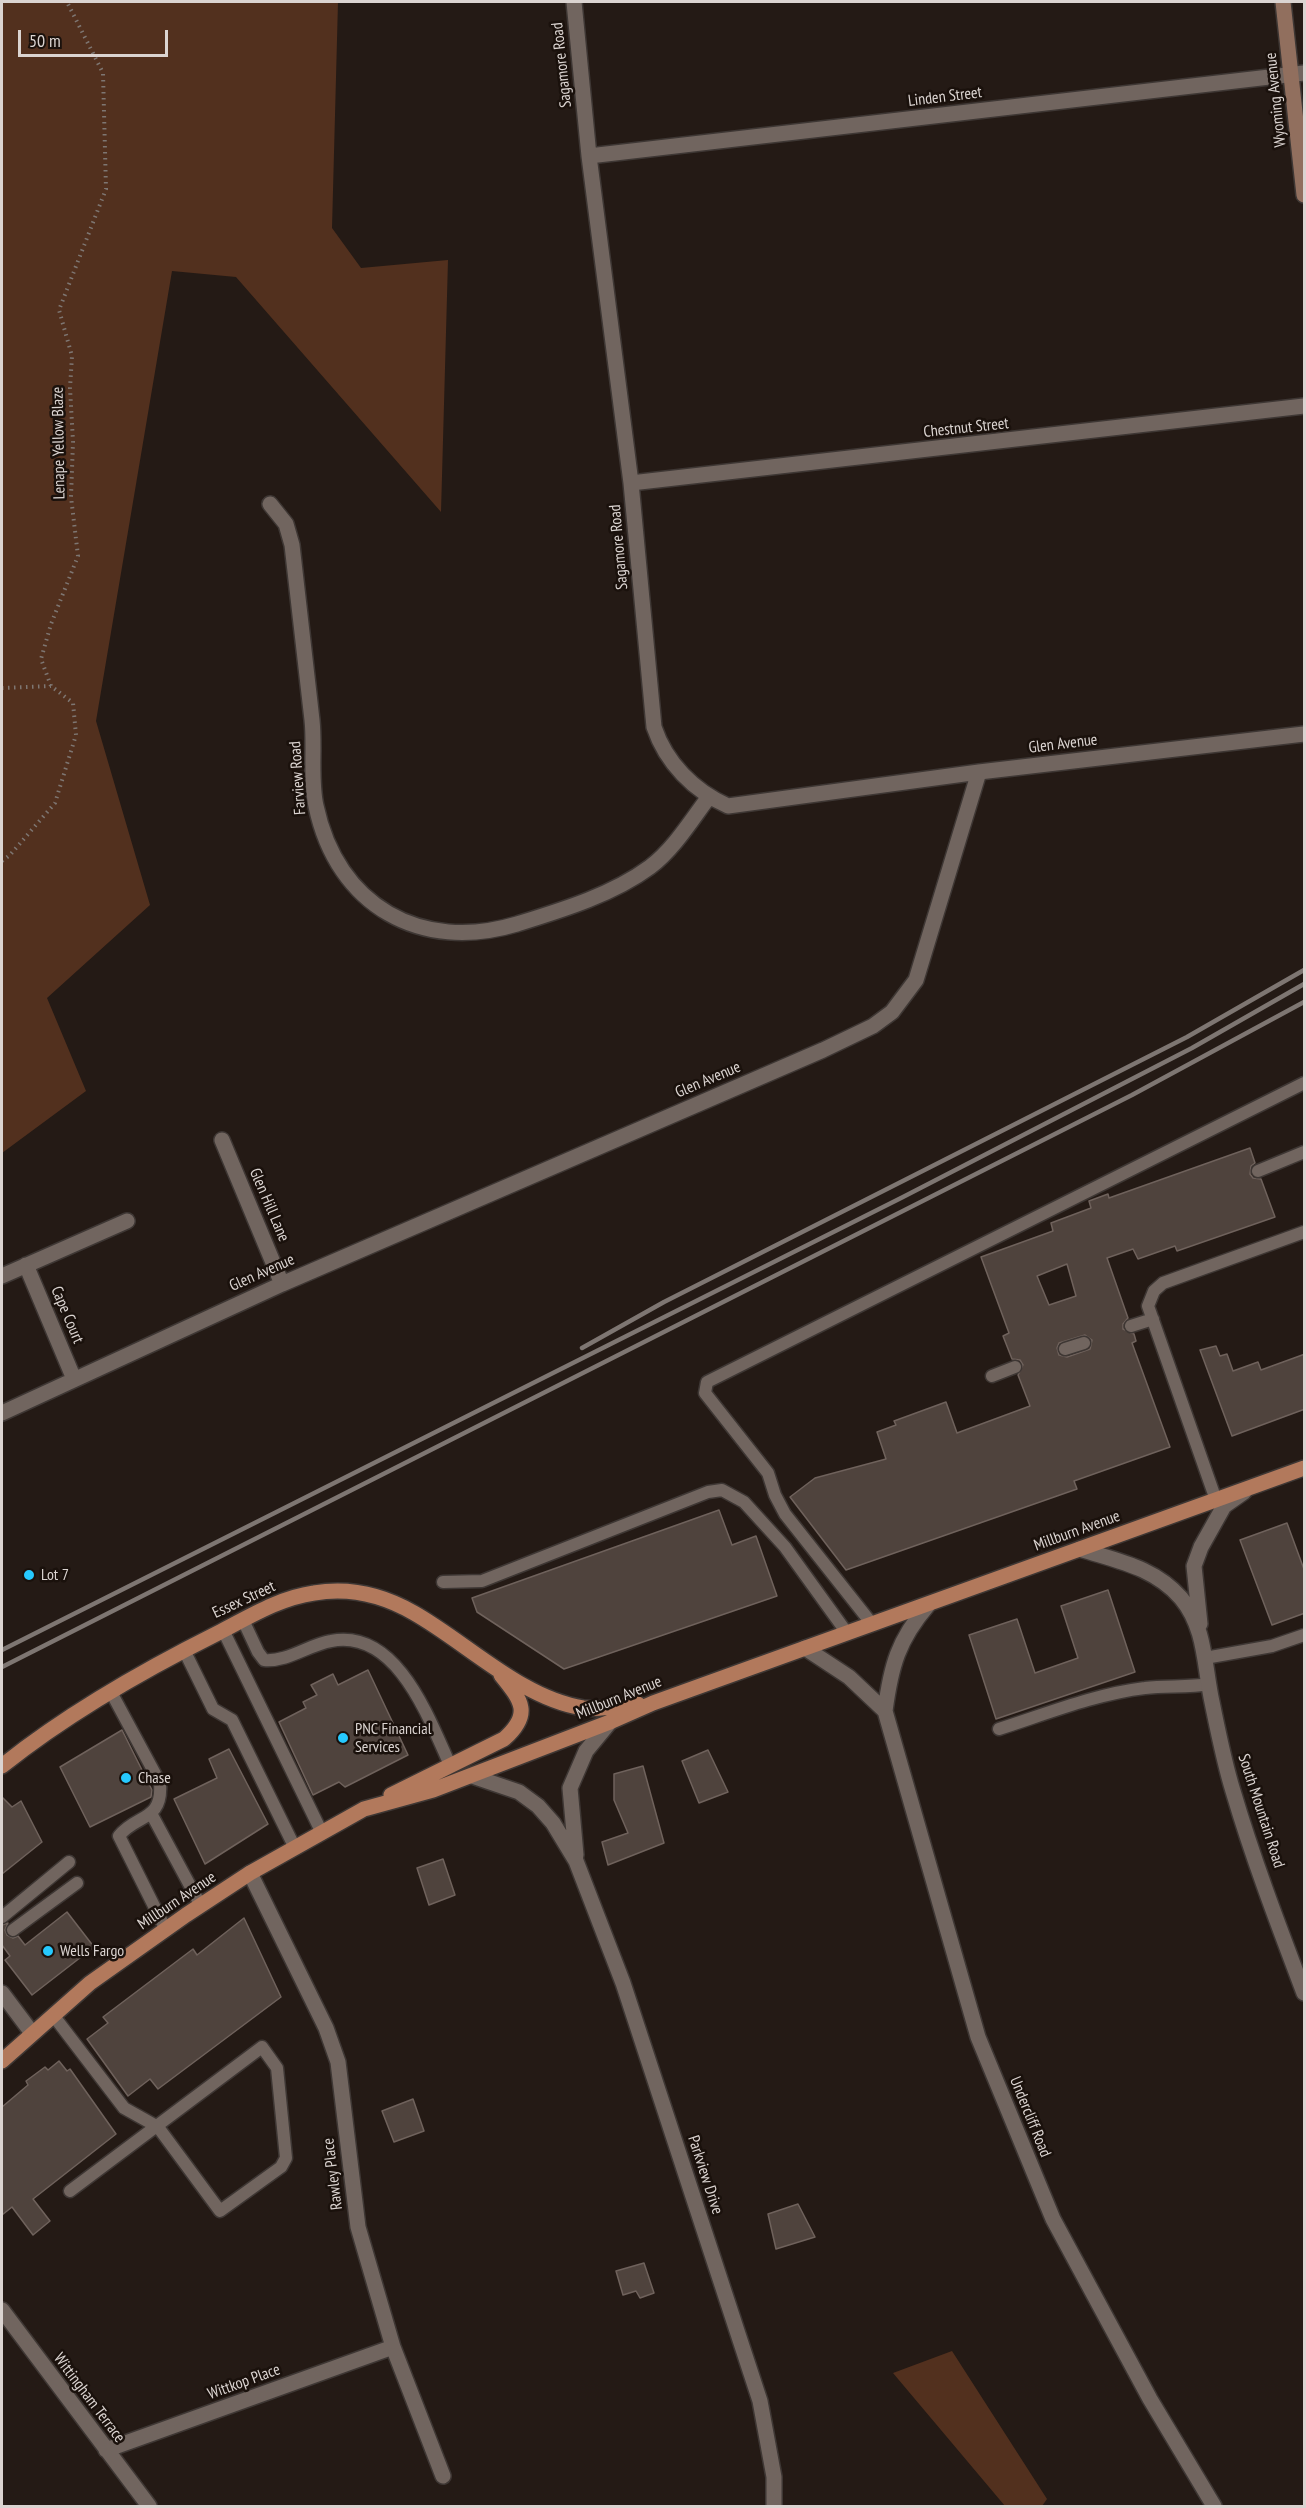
<!DOCTYPE html>
<style>
body{margin:0}
#map{position:relative;width:1306px;height:2508px;overflow:hidden;background:#241a15;font-family:"PT Sans Narrow",sans-serif}
canvas{display:block}
.frame{position:absolute;inset:0;border:3px solid #dbd4d1;pointer-events:none}
.scale{position:absolute;left:18px;top:30px;width:150px;height:27px;box-sizing:border-box;border:3px solid #dbd4d1;border-top:0;padding-left:8px;font-size:18px;line-height:21px;white-space:nowrap;color:#dbd4d1;-webkit-text-stroke:4px #1a110c;paint-order:stroke}
</style>
<div id="map">
<canvas width="1306" height="2508"></canvas>
<div class="frame"></div>
<div class="scale">50 m</div>
</div>
<script>
const c = document.querySelector('canvas').getContext('2d');
c.lineJoin = 'round';
function fillPath(path, color) { c.fillStyle = color; c.fill(path, 'evenodd'); }
function trace(path, color, width, dash) { c.strokeStyle = color; c.lineWidth = width; c.lineCap = dash ? 'butt' : 'round'; c.setLineDash(dash || []); c.stroke(path); }
function drawText(font, color, halo, rows, align = 'center') {
  c.font = font + ' "PT Sans Narrow",sans-serif'; c.lineWidth = 5; c.setLineDash([]); c.textBaseline = 'middle'; c.strokeStyle = halo; c.fillStyle = color; for (const [text, x, y, turn = 0] of rows) {
    c.save(); c.translate(x, y); c.rotate((+turn || 0) * Math.PI / 180); c.textAlign = isNaN(turn) ? turn : align; if (halo) c.strokeText(text, 0, 0); c.fillText(text, 0, 0); c.restore();
  }
}
fillPath(new Path2D(`
 M2 2H338L332 228 361 268 448 260 441 512 236 277 172 271 96 721 150 905 47 998 86 1091 2 1153Z
 M952 2351 1047 2499 1042 2506H1005L893 2373Z`), '#52301e');
const building = new Path2D(`
 M1250 1148 1255 1163 1251 1166 1250 1174 1253 1178 1261 1179 1275 1217 1177 1251 1175 1246 1138 1259 1133 1249 1107 1258 1128 1318 1123 1324V1329L1134 1334 1136 1341 1132 1343 1170 1447 1074 1481 1077 1489 846 1570 790 1497 815 1478 886 1459 877 1432 896 1425 894 1421 946 1402 957 1433 1030 1406 1018 1375 1023 1365 1020 1360 1012 1359 1003 1336 1009 1333 981 1257 1053 1231 1051 1223 1091 1208 1089 1201 1108 1194 1109 1198ZM1067 1264 1076 1296 1049 1305 1037 1276ZM1085 1335 1092 1340 1090 1349 1067 1357 1059 1355 1057 1348 1059 1343Z
 M1216 1346 1220 1356 1227 1354 1233 1371 1258 1362 1261 1370 1305 1354V1409L1232 1436 1200 1350Z
 M719 1510 732 1545 756 1536 777 1596 564 1669 477 1612 472 1598Z
 M1287 1523 1305 1572V1613L1272 1625 1240 1540Z
 M1108 1590 1135 1672 996 1719 969 1635 1017 1619 1035 1673 1078 1658 1061 1606Z
 M368 1670 408 1755 345 1787 339 1782 313 1795 279 1722 306 1708 303 1702 317 1695 311 1685 333 1674 338 1685Z
 M122 1730 152 1790 151 1797 90 1827 60 1767Z
 M229 1749 268 1824 205 1864 174 1799 217 1778 209 1759Z
 M708 1750 728 1792 699 1803 682 1761Z
 M643 1766 664 1843 608 1865 602 1842 628 1833 614 1800V1774Z
 M2 1797 12 1807 21 1801 42 1842 2 1874Z
 M443 1859 455 1895 429 1905 417 1868Z
 M67 1912 94 1947 32 1995 5 1960 10 1956 2 1945V1925L8 1923 5 1930 7 1935 13 1938 18 1936 25 1945Z
 M244 1918 281 1997 158 2089 150 2079 128 2096 87 2039 108 2023 103 2017 193 1949 197 1955Z
 M59 2061 67 2071 70 2069 116 2134 33 2199 50 2221 33 2235 12 2207 2 2215V2107L28 2085 26 2081 45 2067 48 2070Z
 M413 2099 424 2131 394 2142 382 2111Z
 M798 2204 815 2237 776 2249 768 2214Z
 M644 2263 654 2293 640 2298 636 2291 623 2295 616 2271Z`);
fillPath(building, '#4f433d');
trace(building, '#6f625c', 1.5);
const service = new Path2D(`
 M1258 1171 1304 1152
 M1131 1326 1153 1319
 M1065 1349 1084 1343
 M992 1376 1015 1367
 M1216 1500 1148 1306 1154 1291 1163 1283 1304 1232
 M443 1582 482 1581 708 1492 722 1490 744 1502 785 1547 847 1633
 M243 1620 258 1652 264 1660C288 1662 308 1645 331 1641 397 1628 429 1719 450 1765
 M872 1624 785 1514 775 1495 768 1473 705 1393 707 1382 1304 1083
 M223 1630 322 1833
 M184 1650 213 1709 232 1720 295 1848
 M1205 1658 1272 1646 1304 1635
 M111 1692 160 1783C163 1822 136 1814 119 1836L166 1930
 M999 1729C1046 1714 1095 1694 1145 1688 1166 1685 1187 1688 1209 1684
 M152 1815 201 1906
 M2 1917 69 1862
 M13 1930 77 1883
 M53 2015 124 2108 158 2127 220 2211 281 2167 286 2158 277 2068 262 2047 70 2191`);
const minor = new Path2D(`
 M574 2 589 156 631 483 654 727C666 763 694 791 728 806L979 772 1304 734
 M589 156 1304 73
 M631 483 1304 406
 M270 504 286 524 292 545C299 603 305 662 312 720 315 748 310 779 316 806 337 906 421 953 517 924 562 910 612 895 650 867 673 850 691 821 708 798
 M222 1140 282 1284
 M26 1265 74 1379
 M2 1276 127 1221
 M2 1413 282 1284 823 1050 873 1026 892 1012 916 980 979 772
 M1080 1549C1117 1561 1154 1567 1181 1598 1206 1628 1204 1666 1212 1702 1218 1731 1224 1762 1233 1791 1253 1859 1279 1927 1304 1993
 M1200 1624 1194 1566 1201 1547 1224 1506 1244 1492
 M805 1648 849 1677 885 1711 978 2037 1053 2219 1150 2399 1214 2506
 M885 1711C891 1666 898 1640 928 1605
 M472 1776 519 1792 538 1806 553 1823 576 1861 623 1983 760 2401 774 2477V2506
 M576 1855 570 1788 586 1751 610 1722
 M250 1873 326 2028 338 2062 358 2227 393 2347 443 2476
 M2 1993 32 2033
 M2 2310 149 2506
 M106 2450 393 2347`);
const secondary = new Path2D(`
 M1283 2 1304 195`);
const primary = new Path2D(`
 M2 1766C68 1713 142 1671 218 1633 249 1617 279 1598 314 1593 349 1587 383 1595 414 1613 467 1643 521 1698 583 1708 601 1710 620 1706 638 1704
 M391 1795 504 1739C532 1714 522 1701 501 1675
 M2 2061 90 1983 186 1915 250 1873 364 1809 433 1790 610 1722 653 1703 1304 1468`);
trace(service, '#3e3734', 15);
trace(minor, '#3e3734', 18);
trace(secondary, '#3e3734', 18);
trace(primary, '#3e3734', 18);
trace(new Path2D(`
 M2 688 51 686
 M2 861 10 855 55 803 76 735 73 703 51 686 41 659 51 624 78 556 71 497 73 442 70 388 72 356 59 310 106 189 103 73 67 2`), '#7e7672', 4, [1.5, 4.5]);
trace(service, '#71655f', 12);
trace(minor, '#71655f', 15);
trace(secondary, '#916f5e', 15);
trace(primary, '#b2795c', 15);
trace(new Path2D(`
 M582 1348 664 1302 1187 1037 1304 970
 M2 1650 903 1197 1192 1048 1304 984
 M2 1667 1132 1095 1304 1002`), '#7e7672', 4.5);
for (const [x, y, r, color] of [
 [29,1575,6,"#26c9fe"],
 [343,1738,6,"#26c9fe"],
 [126,1778,6,"#26c9fe"],
 [48,1951,6,"#26c9fe"]
]) { const dot = new Path2D(); dot.arc(x, y, r, 0, 2 * Math.PI); c.fillStyle = color; c.fill(dot); trace(dot, '#1a110c', 2); }
drawText('16px', '#dbd4d1', '#1a110c', [
 ["Sagamore Road",562,65,-96],
 ["Linden Street",945,97,-7],
 ["Wyoming Avenue",1276,100,-96],
 ["Chestnut Street",966,428,-6],
 ["Lenape Yellow Blaze",59,443,-91],
 ["Sagamore Road",619,547,-95],
 ["Glen Avenue",1063,744,-7],
 ["Farview Road",298,778,-94],
 ["Glen Avenue",708,1080,-23],
 ["Glen Hill Lane",269,1205,67],
 ["Glen Avenue",262,1273,-24],
 ["Cape Court",67,1315,67],
 ["Millburn Avenue",1077,1531,-20],
 ["Essex Street",244,1600,-25],
 ["Millburn Avenue",619,1698,-22],
 ["South Mountain Road",1261,1811,72],
 ["Millburn Avenue",177,1901,-34],
 ["Undercliff Road",1030,2117,68],
 ["Rawley Place",333,2174,-97],
 ["Parkview Drive",705,2175,72],
 ["Wittkop Place",244,2382,-20],
 ["Wittingham Terrace",89,2398,53]
]);
drawText('16px', '#dbd4d1', '#1a110c', [
 ["Lot 7",41,1575],
 ["PNC Financial",355,1729],
 ["Services",355,1747],
 ["Chase",138,1778],
 ["Wells Fargo",60,1951]
], 'left');
</script>
